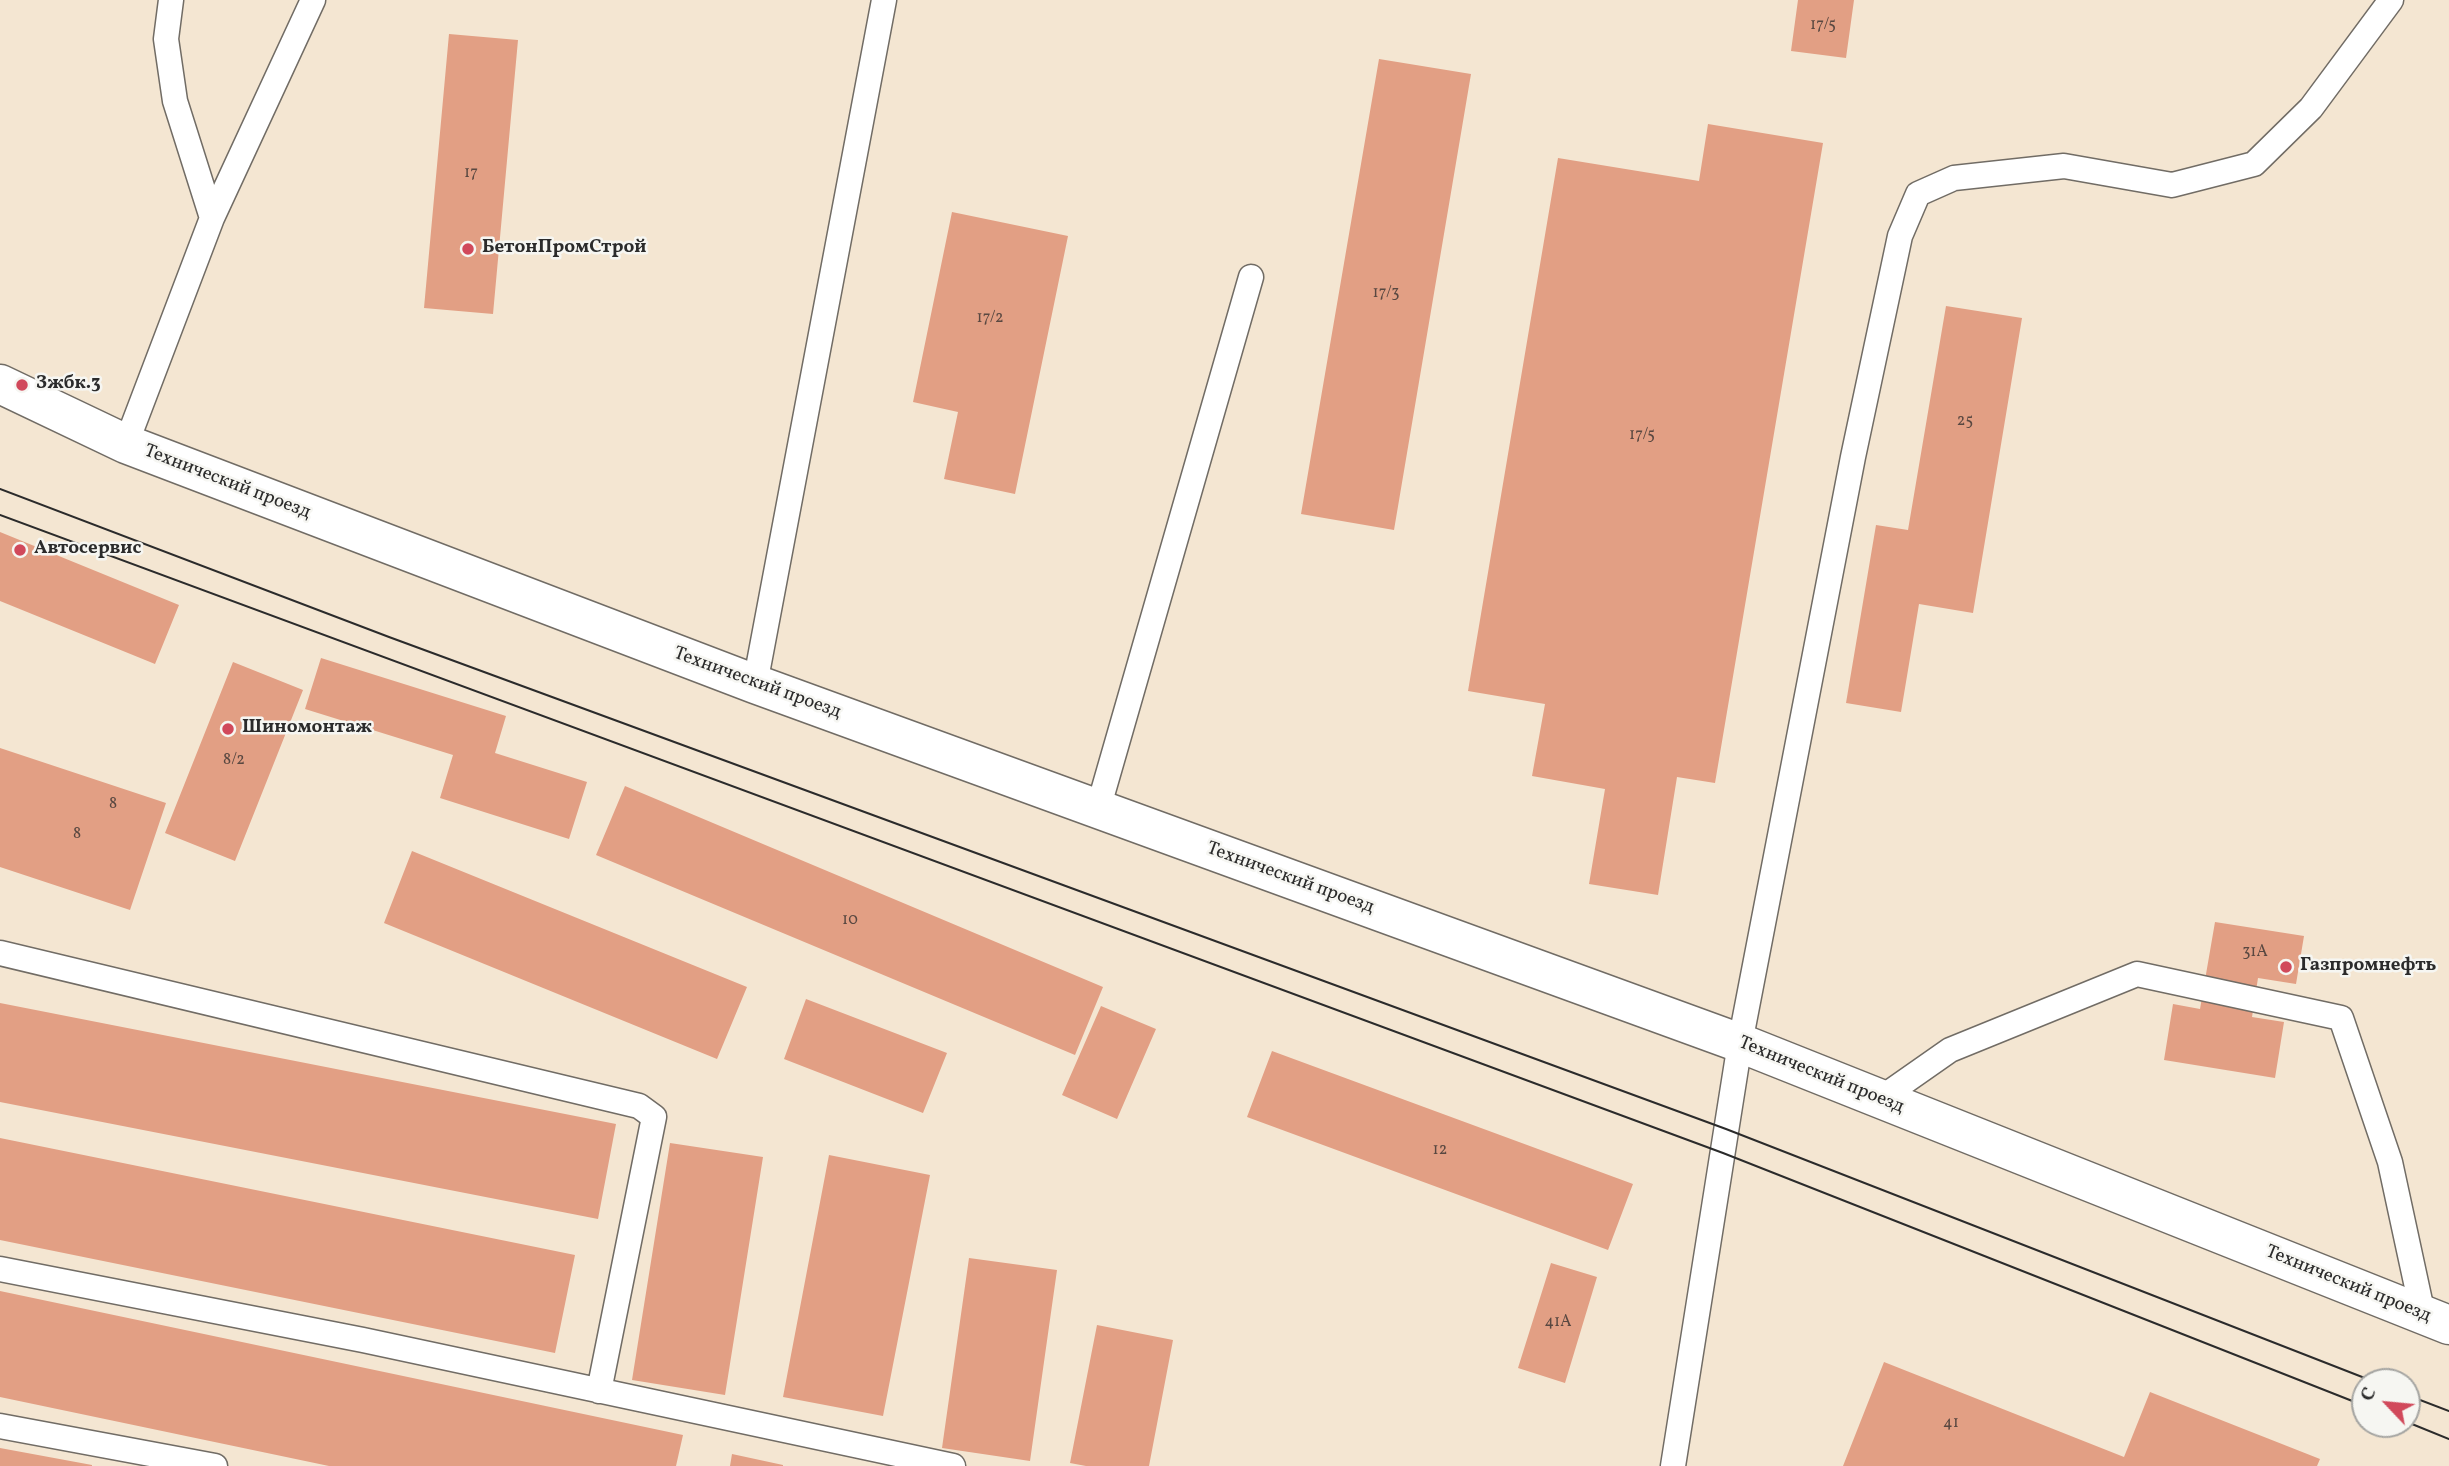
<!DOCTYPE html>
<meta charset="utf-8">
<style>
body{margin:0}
#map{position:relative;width:2449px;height:1466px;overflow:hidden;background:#f4e6d2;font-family:Vollkorn,serif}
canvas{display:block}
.north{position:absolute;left:2351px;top:1368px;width:70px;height:70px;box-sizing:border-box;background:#f6f6f2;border:2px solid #a5a5a2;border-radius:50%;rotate:296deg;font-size:19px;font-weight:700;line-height:28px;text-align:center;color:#2b2b2b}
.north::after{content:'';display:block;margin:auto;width:24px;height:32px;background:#d1495b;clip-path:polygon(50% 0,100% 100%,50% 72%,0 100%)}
</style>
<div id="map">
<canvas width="2449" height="1466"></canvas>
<div class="north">С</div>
</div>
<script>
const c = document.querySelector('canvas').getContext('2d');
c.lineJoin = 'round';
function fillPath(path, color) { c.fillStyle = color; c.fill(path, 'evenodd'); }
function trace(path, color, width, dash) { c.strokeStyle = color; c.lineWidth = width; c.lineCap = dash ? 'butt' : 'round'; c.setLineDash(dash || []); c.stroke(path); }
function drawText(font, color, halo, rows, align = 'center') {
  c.font = font + ' Vollkorn,serif'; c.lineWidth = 5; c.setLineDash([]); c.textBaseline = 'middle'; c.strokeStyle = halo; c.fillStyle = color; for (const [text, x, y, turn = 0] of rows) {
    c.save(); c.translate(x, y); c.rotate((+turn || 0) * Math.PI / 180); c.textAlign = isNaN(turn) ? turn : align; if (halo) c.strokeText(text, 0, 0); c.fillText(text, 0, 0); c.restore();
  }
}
fillPath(new Path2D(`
 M1798 0H1854L1846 58 1791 51Z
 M449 34 518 40 493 314 424 308Z
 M1379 59 1471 74 1394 530 1301 514Z
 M1708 124 1823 143 1715 783 1677 777 1658 895 1589 884 1605 789 1532 776 1545 704 1468 691 1558 158 1699 181Z
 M952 212 1068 236 1015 494 944 479 958 412 913 402Z
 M1946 306 2022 318 1973 613 1919 604 1901 712 1846 703 1876 525 1908 530Z
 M0 532 179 605 155 664 0 601Z
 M321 658 506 716 495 753 587 782 569 839 440 798 453 755 305 709Z
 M233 662 303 690 235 861 165 833Z
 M0 748 166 803 130 910 0 867Z
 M625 786 1103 987 1075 1055 596 855Z
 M412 851 747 987 717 1059 384 923Z
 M2215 922 2304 936 2296 984 2258 978 2252 1017 2284 1022 2275 1078 2164 1060 2173 1004 2200 1009Z
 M806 999 947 1053 923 1113 784 1059Z
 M0 1003 616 1124 598 1219 0 1102Z
 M1101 1006 1156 1029 1117 1119 1062 1095Z
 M1272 1051 1633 1184 1608 1250 1247 1117Z
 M0 1138 575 1255 555 1353 0 1240Z
 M670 1143 763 1157 725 1395 632 1380Z
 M829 1155 930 1175 883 1416 783 1397Z
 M969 1258 1057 1270 1030 1461 942 1448Z
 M1551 1263 1597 1277 1565 1383 1518 1368Z
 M0 1291 683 1435 676 1466H329L0 1397Z
 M1097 1325 1173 1340 1149 1466H1086L1070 1463Z
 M1884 1362 2124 1457 2150 1392 2320 1459 2317 1466H1843Z
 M0 1448 92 1465V1466H0Z
 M732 1454 783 1465V1466H730Z`), '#e29f84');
const service = new Path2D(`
 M171 0 166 39 175 101 212 218
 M126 444 212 218 313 0
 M755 684 884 0
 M1098 809 1251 277
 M0 953 639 1106 654 1117 599 1391
 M1880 1099 1950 1050 2137 974 2341 1018 2390 1162 2423 1315
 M0 1269 363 1340 953 1466
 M0 1426 215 1466
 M1673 1466 1740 1043 1853 457 1900 236 1918 194 1954 178 2064 166 2172 185 2254 164 2311 108 2391 0`);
const minor = new Path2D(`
 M0 384 126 444 755 684 1740 1043 2449 1325`);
trace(service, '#716c65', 27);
trace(minor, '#716c65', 41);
trace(service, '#fff', 24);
trace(minor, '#fff', 38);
trace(new Path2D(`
 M0 489 389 637 1726 1129 2375 1382
 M0 515 1723 1153 2365 1406
 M2407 1395 2449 1411
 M2407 1422 2449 1439`), '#2b2b2b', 2);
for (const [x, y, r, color] of [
 [468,249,7,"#d1495b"],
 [22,385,7,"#d1495b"],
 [20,550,7,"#d1495b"],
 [228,729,7,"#d1495b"],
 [2286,967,7,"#d1495b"]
]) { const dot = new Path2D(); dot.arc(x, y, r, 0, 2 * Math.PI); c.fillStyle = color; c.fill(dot); trace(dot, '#f6f6f2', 2.5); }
drawText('16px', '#594841', null, [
 ["17/5",1823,26],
 ["17",471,174],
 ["17/3",1386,294],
 ["17/2",990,319],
 ["25",1965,422],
 ["17/5",1642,436],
 ["8/2",234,761],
 ["8",113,805],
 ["8",77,835],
 ["10",850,921],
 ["31А",2255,953],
 ["12",1440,1151],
 ["41А",1558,1323],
 ["41",1951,1424]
]);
drawText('bold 19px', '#2b2b2b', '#f6f6f2', [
 ["БетонПромСтрой",482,249],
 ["Зжбк.3",36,385],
 ["Автосервис",34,550],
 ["Шиномонтаж",242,729],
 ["Газпромнефть",2300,967]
], 'left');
drawText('19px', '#2b2b2b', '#f6f6f2', [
 ["Технический проезд",227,483,21],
 ["Технический проезд",757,684,20],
 ["Технический проезд",1290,879,20],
 ["Технический проезд",1821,1076,22],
 ["Технический проезд",2348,1285,22]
]);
</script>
